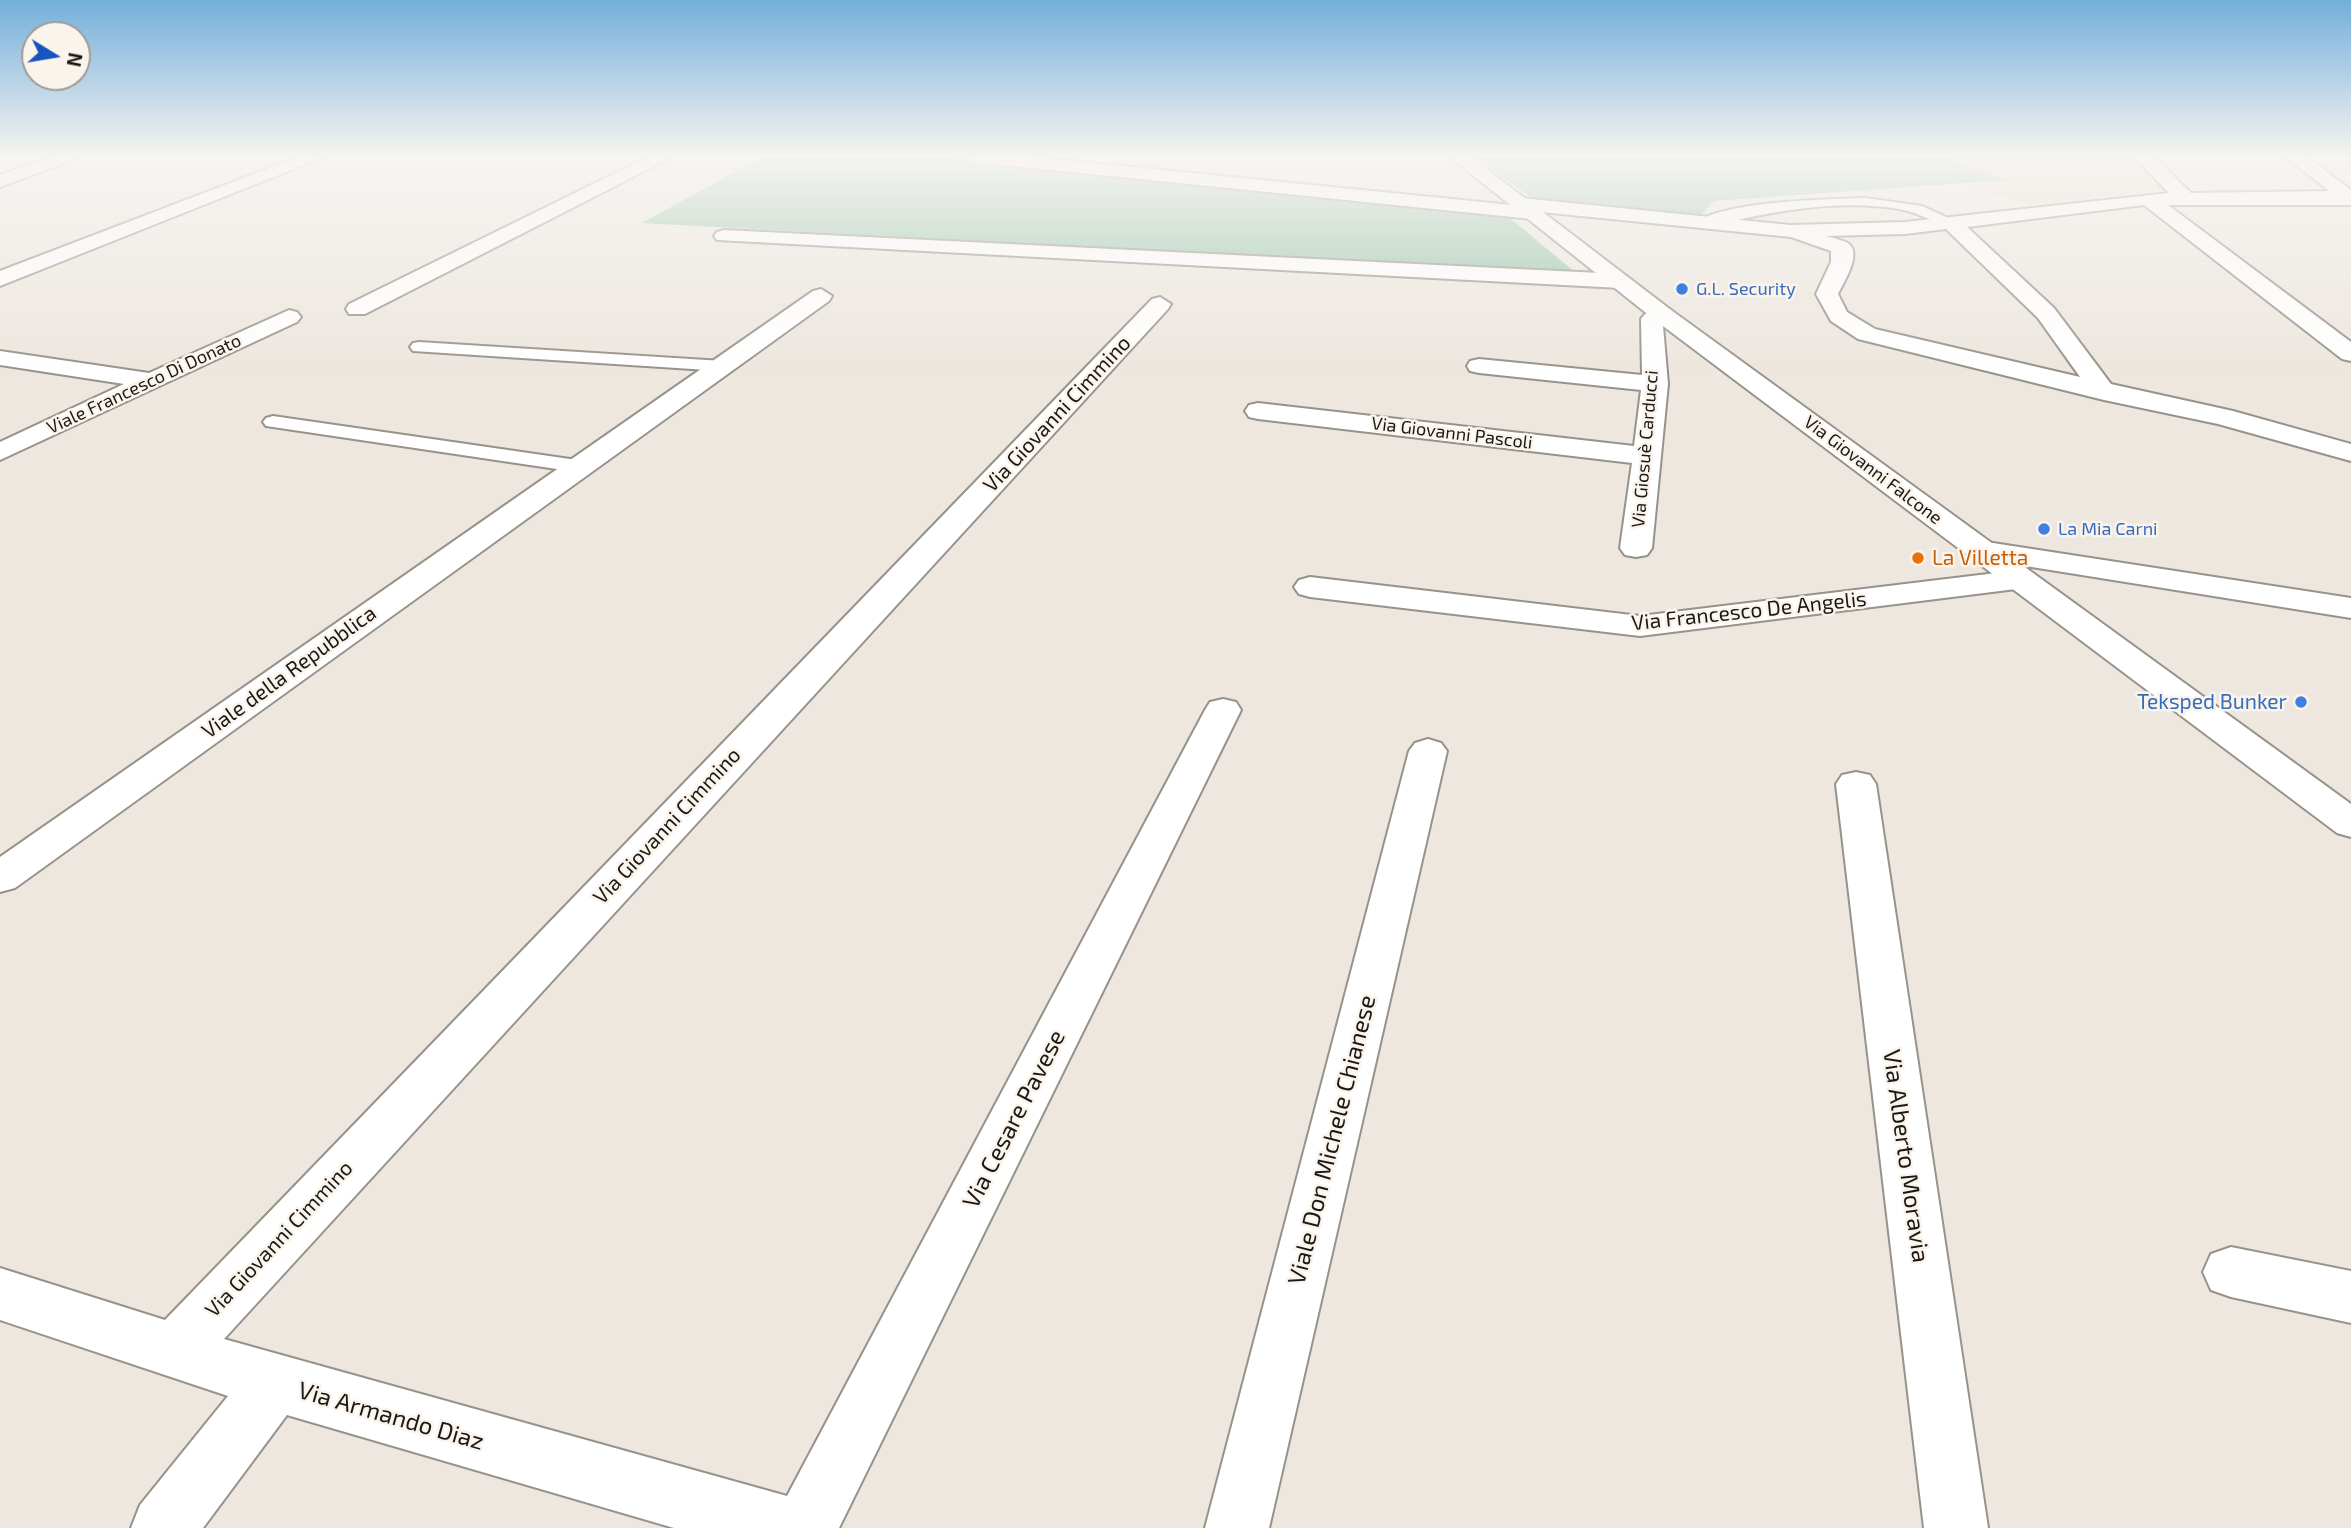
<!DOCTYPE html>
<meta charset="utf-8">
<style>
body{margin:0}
#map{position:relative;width:2351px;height:1528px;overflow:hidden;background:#ede7df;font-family:"Exo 2",sans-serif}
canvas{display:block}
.north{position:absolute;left:21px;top:21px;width:70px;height:70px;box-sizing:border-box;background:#faf4ec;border:2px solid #a19c96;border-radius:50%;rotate:101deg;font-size:19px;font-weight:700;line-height:28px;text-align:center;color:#1b1916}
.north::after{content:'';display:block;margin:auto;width:24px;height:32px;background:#1754c0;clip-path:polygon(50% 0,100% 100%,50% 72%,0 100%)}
</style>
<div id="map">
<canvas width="2351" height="1528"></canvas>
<div class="north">N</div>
</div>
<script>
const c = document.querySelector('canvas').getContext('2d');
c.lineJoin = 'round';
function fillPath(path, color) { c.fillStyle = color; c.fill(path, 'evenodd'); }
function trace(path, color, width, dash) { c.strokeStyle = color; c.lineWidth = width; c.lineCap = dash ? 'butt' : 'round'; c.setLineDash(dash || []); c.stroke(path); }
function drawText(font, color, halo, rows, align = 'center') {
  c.font = font + ' "Exo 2",sans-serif'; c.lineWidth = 5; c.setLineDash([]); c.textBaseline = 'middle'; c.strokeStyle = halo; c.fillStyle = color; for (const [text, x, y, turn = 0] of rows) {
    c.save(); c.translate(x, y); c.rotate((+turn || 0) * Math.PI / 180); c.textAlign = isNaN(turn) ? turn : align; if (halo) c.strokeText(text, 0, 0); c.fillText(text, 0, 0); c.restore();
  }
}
fillPath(new Path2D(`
 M1943 157H2135L2169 190 2029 204 1963 186 2006 179Z`), '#e5dacc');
fillPath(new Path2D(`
 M762 157H935L1510 218 1577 274 642 223Z
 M1475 157H1945L2007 180 1714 201 1700 216 1534 200Z`), '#99c6ad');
const service = new Path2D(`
 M1866 198 1922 206 1957 222 1950 226C1933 222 1917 212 1899 209 1834 198 1765 213 1702 228L1695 224C1718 201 1831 199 1866 198Z
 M419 342 723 361 732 366 723 371 413 351 410 347 413 343Z
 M273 416 577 460 587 466 577 472 266 426 263 422 266 418Z`);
const minor = new Path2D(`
 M52 157H80L0 187V175Z
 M298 157H324L0 286V271Z
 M648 157H672L365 314H349L346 309 349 304Z
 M965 157H1032L1512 205 1514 200 1521 198 1790 225 1905 222 2169 193 2134 157H2154L2191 193 2329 191 2286 157H2307L2351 190V205H2168L2351 342V361L2342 359 2144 205 1967 227 2054 308 2111 384 2233 411 2351 444V461L2218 424 2104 400 1858 339 1831 321 1816 294 1831 262V251L1791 237 1541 212 1539 217 1532 219 974 162ZM1946 229 2038 318 2080 377 1875 329 1847 312 1838 294C1843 283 1862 255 1849 244 1844 240 1832 238 1826 236L1905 234Z
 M724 230 1620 274 1631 281 1620 288 717 240 714 236 717 232Z
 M821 289 832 296 829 301 15 888 0 892V857L813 291Z
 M1160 297 1171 304 1168 309 224 1339 787 1496 1205 710 1210 702 1223 699 1236 702 1241 710 839 1528H674L287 1415 203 1528H131L140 1505 228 1396 0 1320V1268L165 1320 1152 299Z
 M1663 308 1671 310 1675 315 1663 326 1668 384 1652 548 1647 555 1636 557 1625 555 1620 548 1632 463 1258 419 1249 417 1245 411 1249 405 1258 403 1634 446 1641 390 1479 373 1470 371 1467 366 1470 361 1479 359 1642 375 1641 319 1645 314Z
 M289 310 297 312 301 317 297 322 0 460V442L124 384 0 365V351L149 373Z
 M1980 541 2351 598V618L1969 557 1964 550 1969 543Z
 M2021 570 2032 573 2037 580 2032 587 1640 636 1310 597 1299 594 1294 587 1299 580 1310 577 1640 616Z
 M1428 739 1441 743 1447 751 1269 1528H1205L1409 751 1415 743Z
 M1856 772 1870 775 1876 784 1988 1528H1924L1836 784 1842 775Z
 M2231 1247 2351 1271V1323L2231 1297 2211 1290 2203 1272 2211 1254Z`);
const secondary = new Path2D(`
 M1450 157H1471L1671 310 2351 804V837L2337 833 1655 320Z`);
trace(service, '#97928a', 4);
trace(minor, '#97928a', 4);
trace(secondary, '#97928a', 4);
fillPath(service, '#fff');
fillPath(minor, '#fff');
fillPath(secondary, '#fff');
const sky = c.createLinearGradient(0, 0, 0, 371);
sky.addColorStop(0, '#73afdb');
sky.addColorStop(0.42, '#f7f4f1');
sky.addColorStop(1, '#f7f4f100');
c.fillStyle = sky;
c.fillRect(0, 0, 2351, 371);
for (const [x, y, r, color] of [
 [1682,289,7,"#3f7fe0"],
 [2044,529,7,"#3f7fe0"],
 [1918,558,7,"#e8710a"],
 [2301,702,7,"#3f7fe0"]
]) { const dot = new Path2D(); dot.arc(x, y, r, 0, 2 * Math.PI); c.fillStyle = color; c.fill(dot); trace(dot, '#faf4ec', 2.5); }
drawText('18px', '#366cbe', '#faf4ec', [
 ["G.L. Security",1696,289],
 ["La Mia Carni",2058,529]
], 'left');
drawText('18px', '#1b1916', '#faf4ec', [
 ["Viale Francesco Di Donato",144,384,-25],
 ["Via Giovanni Pascoli",1452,433,7],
 ["Via Giosuè Carducci",1645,449,-85],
 ["Via Giovanni Falcone",1873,470,37]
]);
drawText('21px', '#1b1916', '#faf4ec', [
 ["Via Giovanni Cimmino",1057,414,-47],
 ["Via Francesco De Angelis",1749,611,-6],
 ["Viale della Repubblica",289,672,-36],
 ["Via Giovanni Cimmino",667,826,-47],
 ["Via Giovanni Cimmino",279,1239,-47]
]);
drawText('21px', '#c56008', '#faf4ec', [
 ["La Villetta",1932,558]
], 'left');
drawText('21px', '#366cbe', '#faf4ec', [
 ["Teksped Bunker",2287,702]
], 'right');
drawText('24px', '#1b1916', '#faf4ec', [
 ["Via Cesare Pavese",1014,1119,-63],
 ["Viale Don Michele Chianese",1332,1140,-76],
 ["Via Alberto Moravia",1906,1156,82],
 ["Via Armando Diaz",391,1416,16]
]);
</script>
